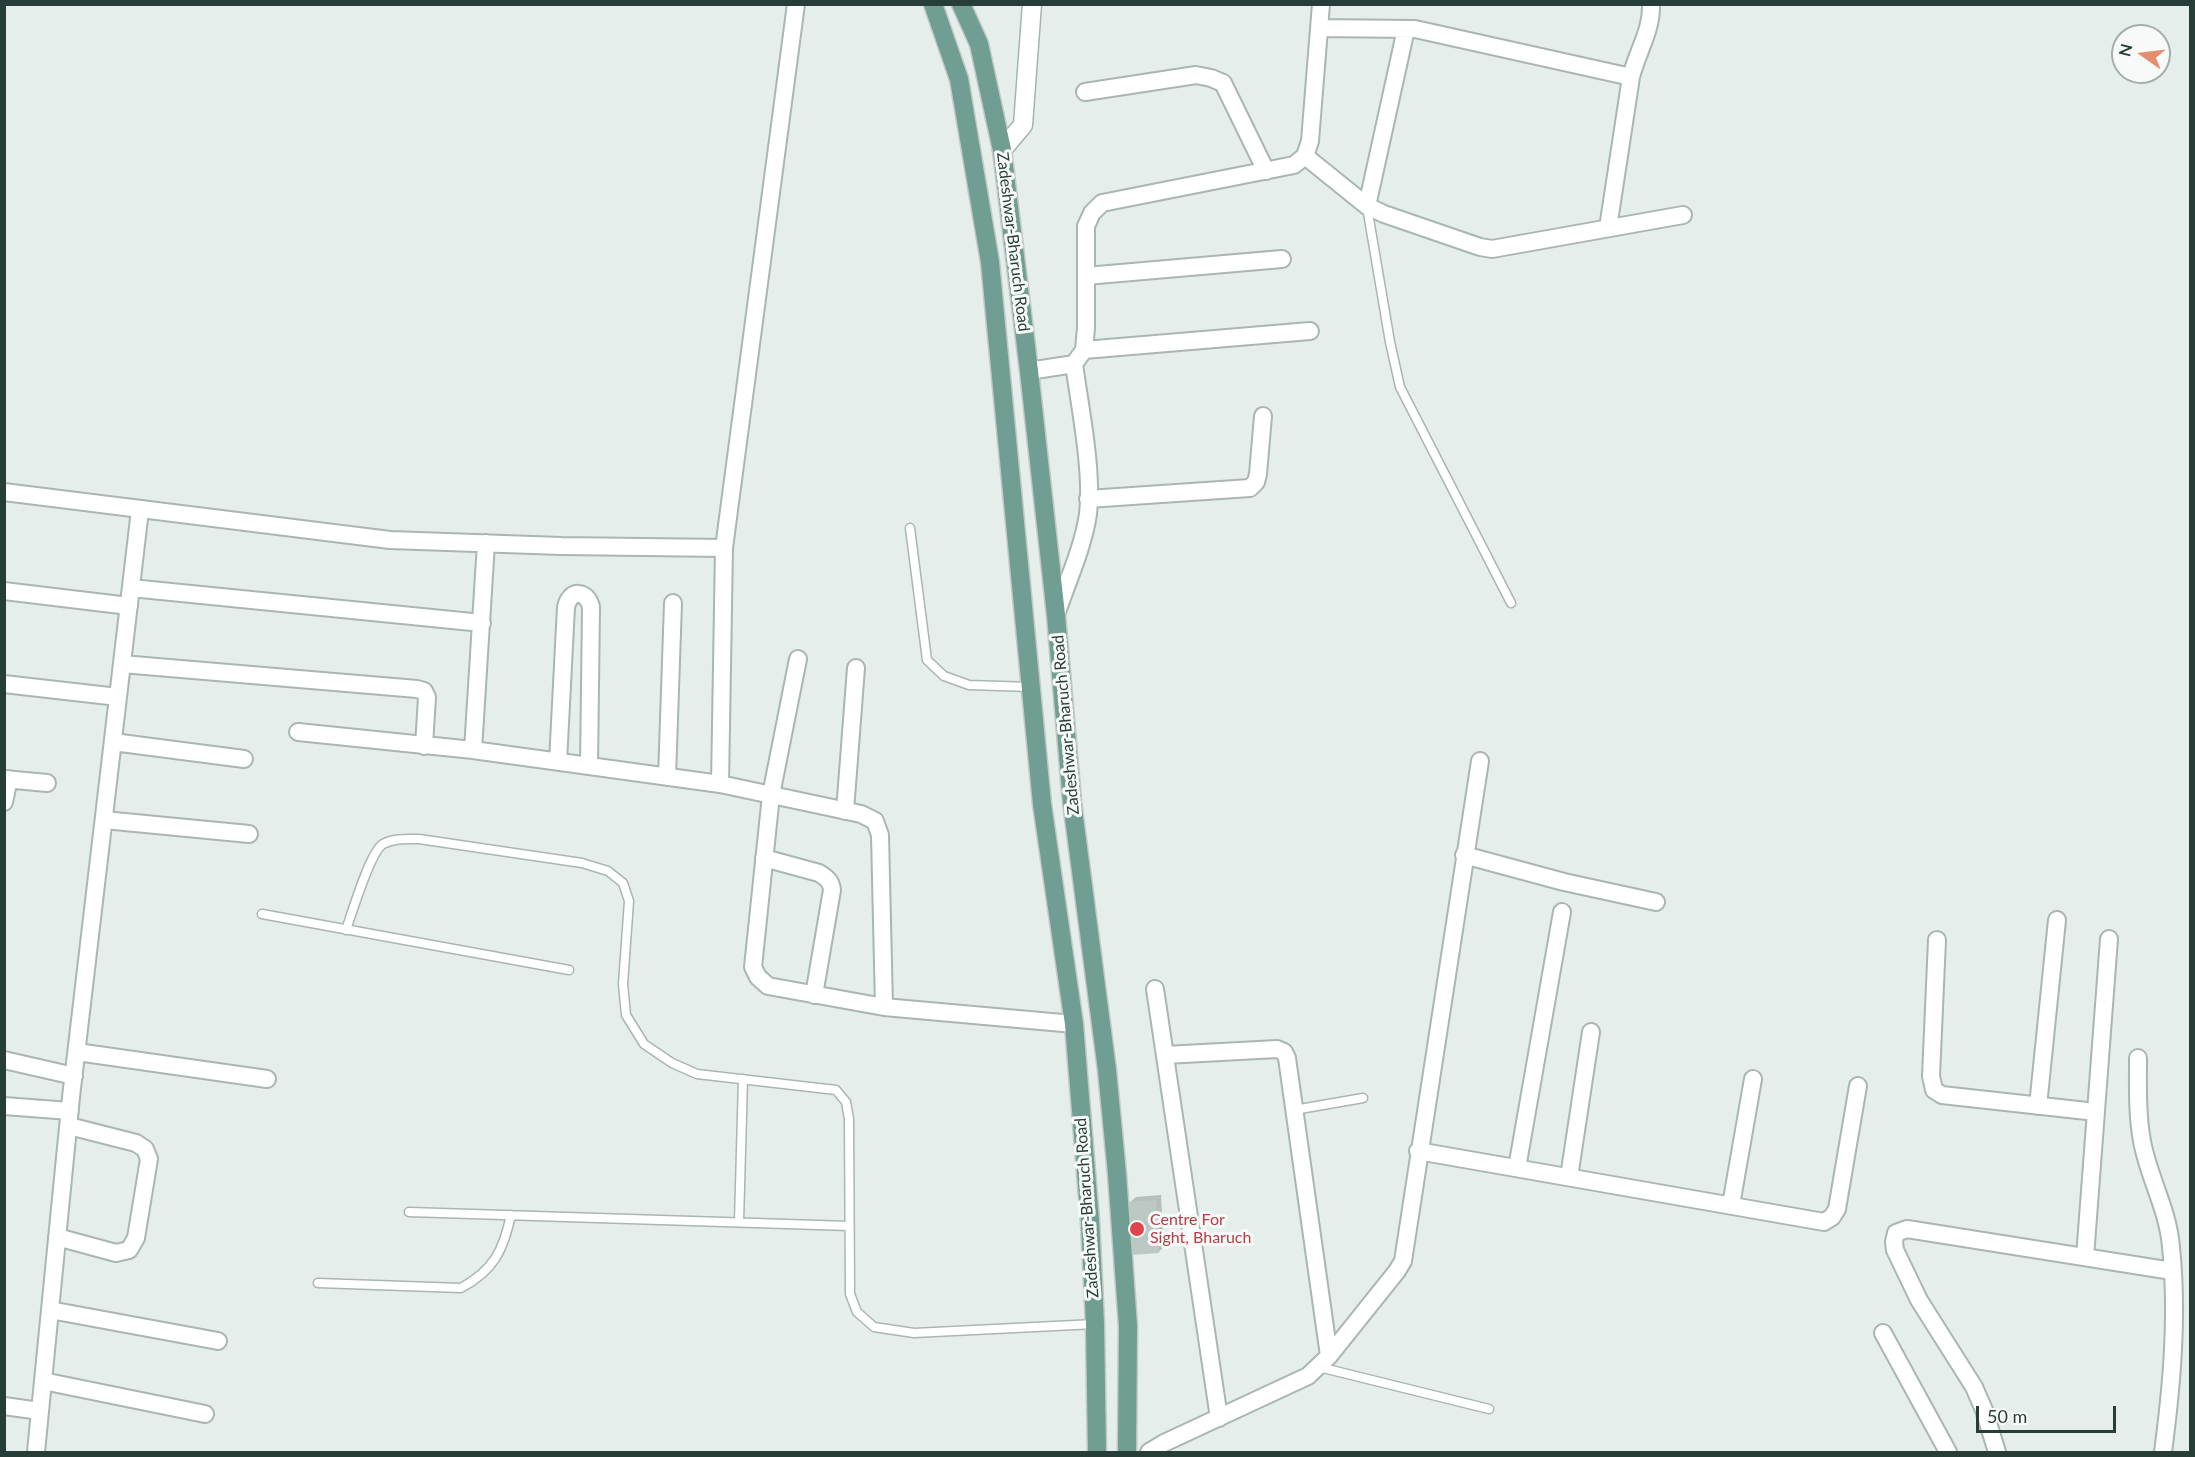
<!DOCTYPE html>
<style>
body{margin:0}
#map{position:relative;width:2195px;height:1457px;overflow:hidden;background:#e6eeeb;font-family:Lato,sans-serif}
canvas{display:block}
.frame{position:absolute;inset:0;border:6px solid #273e38;pointer-events:none}
.north{position:absolute;left:2111px;top:24px;width:60px;height:60px;box-sizing:border-box;background:#f7faf9;border:2px solid #a4afac;border-radius:50%;rotate:284deg;font-size:16px;font-weight:700;line-height:24px;text-align:center;color:#273e38}
.north::after{content:'';display:block;margin:auto;width:21px;height:27px;background:#e38e6f;clip-path:polygon(50% 0,100% 100%,50% 72%,0 100%)}
.scale{position:absolute;left:1976px;top:1406px;width:140px;height:27px;box-sizing:border-box;border:3px solid #273e38;border-top:0;padding-left:8px;font-size:18px;line-height:21px;white-space:nowrap;color:#273e38;-webkit-text-stroke:4px #f7faf9;paint-order:stroke}
</style>
<div id="map">
<canvas width="2195" height="1457"></canvas>
<div class="frame"></div>
<div class="north">N</div>
<div class="scale">50 m</div>
</div>
<script>
const c = document.querySelector('canvas').getContext('2d');
c.lineJoin = 'round';
function fillPath(path, color) { c.fillStyle = color; c.fill(path, 'evenodd'); }
function trace(path, color, width, dash) { c.strokeStyle = color; c.lineWidth = width; c.lineCap = dash ? 'butt' : 'round'; c.setLineDash(dash || []); c.stroke(path); }
function drawText(font, color, halo, rows, align = 'center') {
  c.font = font + ' Lato,sans-serif'; c.lineWidth = 6; c.setLineDash([]); c.textBaseline = 'middle'; c.strokeStyle = halo; c.fillStyle = color; for (const [text, x, y, turn = 0] of rows) {
    c.save(); c.translate(x, y); c.rotate((+turn || 0) * Math.PI / 180); c.textAlign = isNaN(turn) ? turn : align; if (halo) c.strokeText(text, 0, 0); c.fillText(text, 0, 0); c.restore();
  }
}
fillPath(new Path2D(`
 M1161 1195 1164 1246 1159 1252 1130 1202 1136 1197Z`), '#0003');
fillPath(new Path2D(`
 M1156 1200 1159 1253 1132 1255 1129 1202Z`), '#bcc8c4');
const lane = new Path2D(`
 M1367 207 1390 342 1400 387 1511 603
 M910 528 927 660 944 676 969 685 1032 687
 M262 914 569 970
 M346 930C352 913 370 852 383 844 394 838 407 839 419 839L582 863 608 871 623 883 629 901 623 984 626 1015 644 1044 672 1063 697 1074 836 1090 846 1102 849 1119 850 1294 857 1312 874 1327 914 1333 1095 1324
 M1294 1110 1363 1098
 M409 1212 849 1226
 M739 1222 743 1079
 M318 1283 461 1288C494 1270 503 1251 511 1215
 M1319 1367 1489 1409`);
const street = new Path2D(`
 M1319 28 1415 29 1631 77
 M1085 92 1196 75 1211 78 1223 83 1266 171
 M1305 156 1367 206 1384 214 1480 247 1492 249 1683 215
 M1367 206 1406 29
 M1608 228 1631 77C1637 52 1652 31 1651 4
 M1086 276 1282 259
 M1084 350 1310 331
 M1029 371 1074 364 1084 350 1086 328V226L1092 213 1102 203 1294 165 1305 156 1310 141 1321 4
 M4 492 390 540 561 546 724 548
 M1088 499 1250 488 1256 482 1258 474 1263 416
 M131 588 482 623
 M4 591 129 606
 M1056 615C1067 582 1083 548 1088 514 1093 471 1080 408 1074 364
 M798 659 771 795 753 967 758 977 768 986 884 1007 1074 1024
 M122 664 417 689 424 691 427 697 424 746
 M4 684 118 697
 M298 732 473 750 720 784 861 814 875 821 880 835 884 1007
 M113 742 244 759
 M473 750 486 543
 M558 762 566 607C570 589 587 590 591 607L589 766
 M667 777 673 603
 M4 779 47 783
 M720 784 724 548 796 4
 M4 802 9 779
 M845 811 856 668
 M104 820 249 834
 M1464 855 1564 882 1656 902
 M764 858 819 873C827 878 831 881 832 890L814 995
 M1937 940 1931 1076 1934 1090 1942 1095 2096 1112
 M1155 989 1219 1418
 M77 1052 267 1079
 M1165 1055 1277 1049 1284 1052 1287 1058 1329 1356
 M2138 1058C2138 1086 2137 1114 2142 1141 2148 1176 2168 1209 2171 1247 2178 1315 2172 1384 2163 1452
 M4 1060 74 1076
 M4 1106 70 1111
 M2038 1106 2057 920
 M1418 1151 1824 1222 1832 1217 1837 1209 1858 1086
 M1517 1168 1562 912
 M1569 1177 1591 1032
 M1731 1205 1753 1079
 M57 1237 116 1253 129 1250 136 1238 149 1159 145 1149 136 1143 69 1126
 M2085 1257 2109 939
 M50 1310 218 1341
 M1883 1333 1948 1452
 M43 1381 205 1414
 M4 1406 40 1411
 M36 1452 71 1097 140 510
 M1149 1452 1164 1443 1308 1376 1329 1356 1397 1271 1403 1261 1480 761
 M1997 1452 1984 1410 1974 1387 1919 1300 1895 1250 1894 1242 1896 1233 1907 1229 2172 1271`);
const secondary = new Path2D(`
 M1002 150 1023 125 1032 4`);
const primary = new Path2D(`
 M933 4 959 79 990 262 1042 804 1074 1024 1090 1221 1095 1324 1097 1452
 M961 4 979 44 1002 150 1029 371 1056 615 1072 802 1107 1070 1117 1174 1128 1326 1127 1452`);
trace(lane, '#a9b6b2', 11);
trace(street, '#a9b6b2', 20);
trace(secondary, '#a3b5af', 21);
trace(primary, '#c3c9c7', 21);
trace(lane, '#fff', 8);
trace(street, '#fff', 16);
trace(secondary, '#fff', 18);
trace(primary, '#709e93', 18);
for (const [x, y, r, color] of [
 [1137,1229,8,"#e0444e"]
]) { const dot = new Path2D(); dot.arc(x, y, r, 0, 2 * Math.PI); c.fillStyle = color; c.fill(dot); trace(dot, '#f7faf9', 2); }
drawText('16px', '#273e38', '#f7faf9', [
 ["Zadeshwar-Bharuch Road",1013,242,83],
 ["Zadeshwar-Bharuch Road",1066,725,-95],
 ["Zadeshwar-Bharuch Road",1087,1208,-94]
]);
drawText('16px', '#be3a42', '#f7faf9', [
 ["Centre For",1150,1220],
 ["Sight, Bharuch",1150,1238]
], 'left');
</script>
